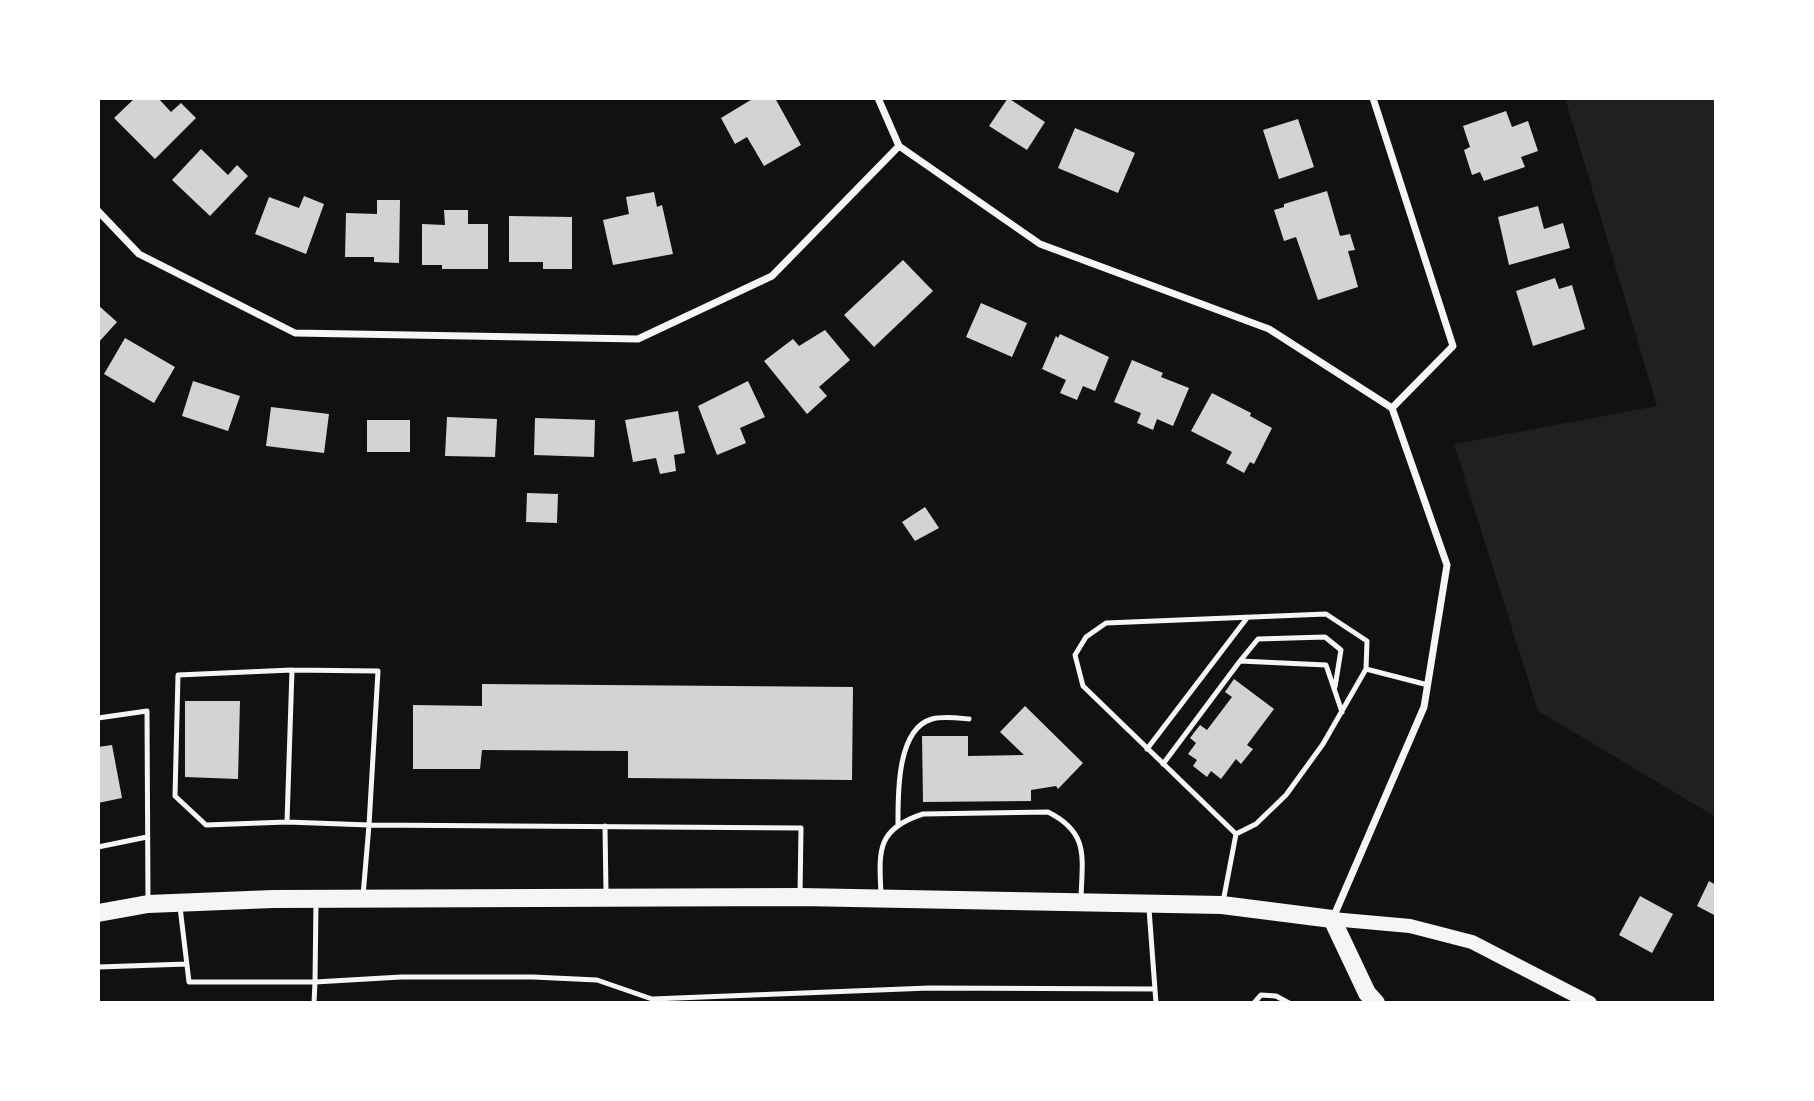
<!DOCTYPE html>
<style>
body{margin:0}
#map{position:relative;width:1814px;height:1101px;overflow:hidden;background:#111;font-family:"Source Serif 4",serif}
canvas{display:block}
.frame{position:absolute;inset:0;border:100px solid #fff;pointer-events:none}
</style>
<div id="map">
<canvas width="1814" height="1101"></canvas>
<div class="frame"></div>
</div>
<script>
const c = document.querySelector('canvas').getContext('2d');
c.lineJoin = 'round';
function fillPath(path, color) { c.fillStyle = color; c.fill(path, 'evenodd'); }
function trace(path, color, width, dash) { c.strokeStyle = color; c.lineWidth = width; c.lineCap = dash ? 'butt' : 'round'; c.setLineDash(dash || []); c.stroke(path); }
fillPath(new Path2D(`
 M1565 98H1716V817L1538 711 1454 444 1657 406Z`), '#202020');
fillPath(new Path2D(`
 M135 98H158L171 112 181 103 196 118 155 159 114 118Z
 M754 98H775L801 145 764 166 747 137 735 144 721 118Z
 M1008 98 1045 122 1027 150 989 126Z
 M1506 111 1512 127 1528 121 1538 151 1521 157 1525 167 1484 181 1480 172 1472 175 1464 150 1470 147 1463 126Z
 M1298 119 1314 167 1279 179 1263 130Z
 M1075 128 1135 153 1118 193 1058 168Z
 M201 149 228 175 237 165 248 176 210 216 172 180Z
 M1327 191 1340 236 1350 234 1355 250 1348 251 1358 287 1318 300 1296 237 1284 241 1274 210 1284 207V204Z
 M654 192 657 207 662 205 673 254 613 265 603 220 629 214 626 197Z
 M304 196 324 204 306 254 255 234 269 197 299 208Z
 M377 200H400L399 263 374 262V257H345L346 213 377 214Z
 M1538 206 1544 229 1563 223 1570 248 1509 265 1498 217Z
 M444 210H468V224H488V269H442V265H422V224L445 225Z
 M509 216 572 217V269H543V262H509Z
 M903 260 933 291 874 347 844 315Z
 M1555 278 1559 289 1572 285 1585 329 1533 346 1516 291Z
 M981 303 1027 323 1012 357 966 337Z
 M98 305 117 322 98 343Z
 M825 330 850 360 819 387 827 396 807 414 764 361 793 339 799 346Z
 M1060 334 1109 357 1095 391 1083 386 1077 400 1060 393 1066 380 1042 369 1056 336 1058 338Z
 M125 338 175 367 154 403 104 374Z
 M1132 360 1163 373 1161 377 1189 388 1173 426 1157 419 1153 430 1137 423 1141 413 1114 402Z
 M193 381 240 396 228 431 182 416Z
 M748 381 765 417 740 428 746 443 717 455 698 406Z
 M1212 393 1251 413 1250 416 1272 428 1254 464 1250 462 1244 473 1226 463 1232 452 1191 431Z
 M271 407 329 414 324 453 266 446Z
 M678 411 685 453 674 455 676 471 660 474 656 458 633 462 625 420Z
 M447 417 497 419 495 457 445 456Z
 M535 418 595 420 594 457 534 455Z
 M367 420H410V452H367Z
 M527 493 558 494 557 523 526 522Z
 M925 507 939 528 915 541 902 522Z
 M1234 679 1274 709 1247 745 1253 749 1241 764 1236 759 1221 779 1211 771 1207 777 1193 766 1197 760 1188 754 1196 743 1190 738 1200 725 1207 730 1232 697 1225 692Z
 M482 684 853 687 852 780 628 778V751L482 750 480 769H413V705L482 706Z
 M185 701H240L238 779 185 777Z
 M1025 706 1083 763 1058 789 1056 786 1031 790V801L923 802 922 736H968V756L1024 755 1000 732Z
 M112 745 122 798 98 803V747Z
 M1709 881 1716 885V916L1697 906Z
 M1640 896 1673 914 1652 953 1619 935Z`), '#d3d3d3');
trace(new Path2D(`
 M1326 614 1367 641 1366 669 1323 744 1286 795 1256 824 1236 834 1083 686 1075 655 1086 637 1106 623Z
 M1240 661 1258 639 1325 637 1341 650 1335 687
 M1366 669 1428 685
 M292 670 378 671 369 825 287 822Z
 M98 718 147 711 148 901
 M1147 749 1247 618
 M1163 764 1240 661 1326 665 1342 712
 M287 822 206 825 175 796 178 675 292 670
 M605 826 606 893
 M898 826C898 797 896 729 932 719 943 716 958 718 969 719
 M98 847 147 837
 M881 894C879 851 876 829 923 814L1048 812C1090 833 1082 858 1081 899
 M363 896 369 825 801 828 800 895
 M1223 902 1236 834
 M180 907 189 982H315L316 902
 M1149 909 1156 1003
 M98 967 187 964
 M314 1003 315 982 401 977H533L597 980 652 999 929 988 1155 989
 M1254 1003 1261 995 1276 996 1289 1003`), '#f5f5f5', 5);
trace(new Path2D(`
 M878 98 899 146 1040 244 1269 329 1392 408 1447 565 1424 707 1333 918
 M1373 98 1453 346 1392 408
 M98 211 139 254 295 333 638 339 772 276 899 146`), '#f5f5f5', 7);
trace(new Path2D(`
 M1332 919 1410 926 1472 942 1590 1003`), '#f5f5f5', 14);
trace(new Path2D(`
 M98 913 148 904 273 899 800 897 1222 905 1332 919 1367 993 1376 1003`), '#f5f5f5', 18);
</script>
